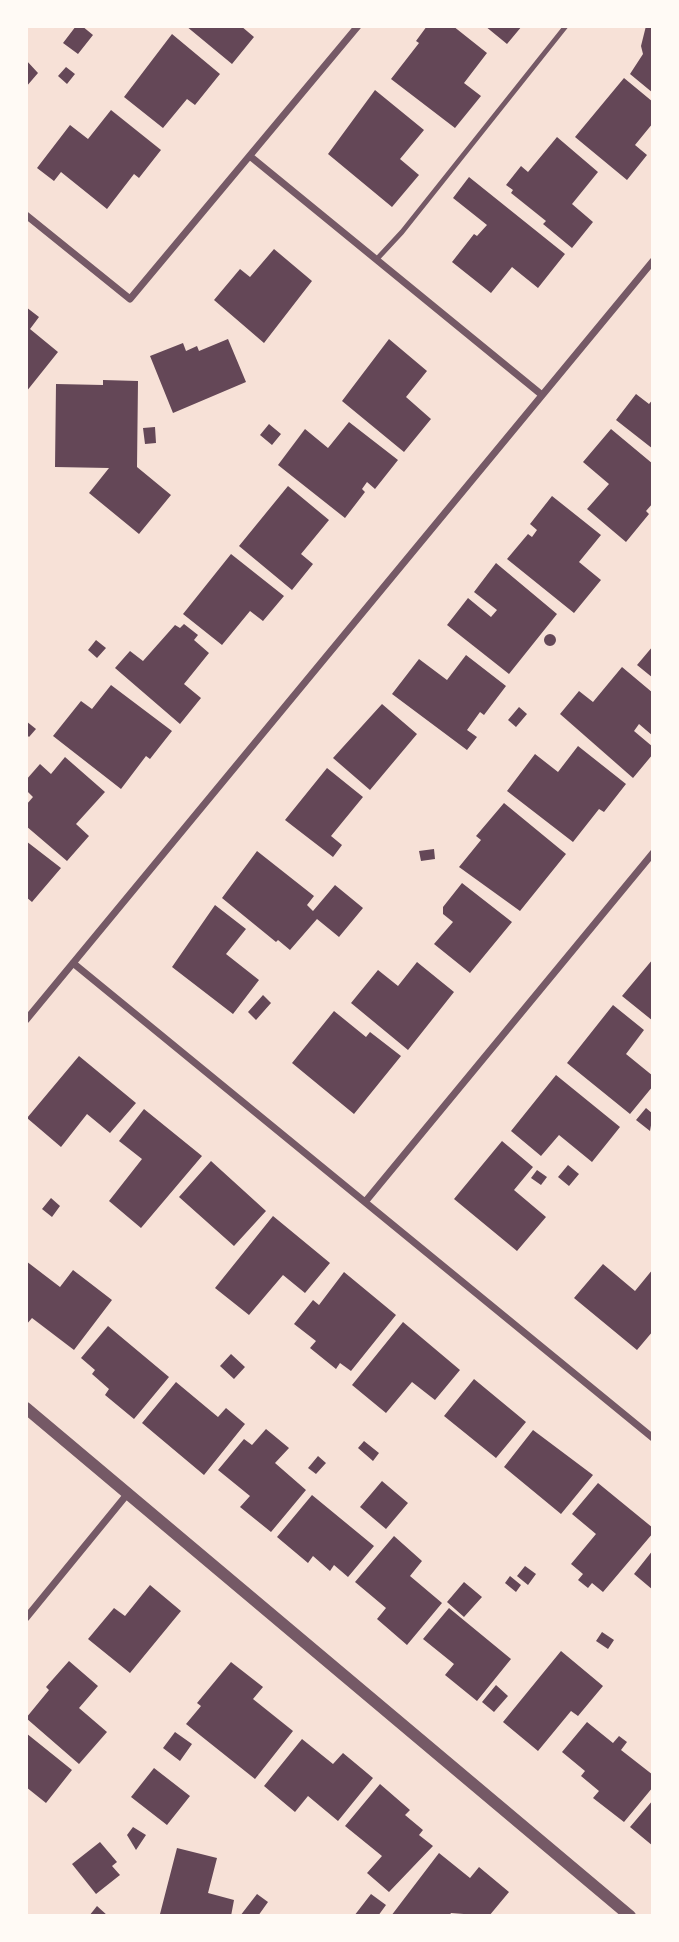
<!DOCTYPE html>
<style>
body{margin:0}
#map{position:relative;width:679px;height:1942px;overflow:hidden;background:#f7e1d7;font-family:"Varela Round",sans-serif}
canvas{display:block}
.frame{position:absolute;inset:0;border:28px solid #fffaf5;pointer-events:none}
</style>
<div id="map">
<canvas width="679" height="1942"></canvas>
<div class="frame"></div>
</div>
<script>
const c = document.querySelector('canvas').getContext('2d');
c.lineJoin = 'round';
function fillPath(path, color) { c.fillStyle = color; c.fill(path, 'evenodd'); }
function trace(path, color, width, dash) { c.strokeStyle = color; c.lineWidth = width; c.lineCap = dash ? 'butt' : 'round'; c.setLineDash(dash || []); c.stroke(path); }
fillPath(new Path2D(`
 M76 26H82L93 35 78 54 63 43Z
 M186 26H241L254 37 232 64Z
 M427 26H453L487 53 464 83 481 96 455 128 391 79 419 43 416 41Z
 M485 26H522L507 44Z
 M646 26H653V93L630 74 643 54 641 46Z
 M172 34 220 74 195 105 187 99 163 128 124 97Z
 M26 60 38 73 26 87Z
 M66 67 75 74 67 84 58 76Z
 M624 78 653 102V123L635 145 647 155 627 180 575 137Z
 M375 90 424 130 400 159 419 175 392 207 328 154Z
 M111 110 161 150 139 178 134 174 107 209 61 172 54 181 37 168 70 125 88 139Z
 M557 137 598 172 572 204 593 222 572 248 543 224 546 221 511 193 513 190 506 185 521 166 528 172Z
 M469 177 565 254 538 288 512 267 491 293 452 262 474 234 477 236 487 225 453 198Z
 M274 249 312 281 264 343 214 300 240 269 250 277Z
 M26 307 39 317 30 329 58 352 26 392Z
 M228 339 246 382 173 413 150 356 183 343 186 351 197 346 199 351Z
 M389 339 427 371 406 397 431 419 404 452 342 401Z
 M103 380 138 381 137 467 171 495 139 534 89 493 109 468 55 467 56 384 103 385Z
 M636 394 649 404 653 399V449L616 420Z
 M349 422 398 460 375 489 367 482 362 489 365 492 345 518 278 465 305 429 328 448Z
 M269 424 281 434 272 445 260 435Z
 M155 427 156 443 145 444 143 428Z
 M611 429 653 464V503L646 511 649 514 626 542 587 509 609 484 583 462Z
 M288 486 329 520 301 554 313 564 292 590 239 546Z
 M552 496 601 535 579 562 601 580 574 613 507 559 528 534 532 537 537 530 530 524Z
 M231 554 284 596 263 621 250 611 222 645 183 614Z
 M496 563 557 614 509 674 447 625 468 598 491 617 497 610 474 592Z
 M184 624 198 635 194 640 209 653 184 684 201 698 180 724 115 668 130 651 143 661 175 625 180 628Z
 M544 640a6 6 0 1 1 12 0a6 6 0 1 1-12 0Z
 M96 640 106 648 97 658 88 650Z
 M653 646V678L637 665Z
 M466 655 506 686 484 715 480 712 467 730 477 737 467 750 392 694 419 659 447 680Z
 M622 667 653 693V736L639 724 634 731 653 747V754L633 778 560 714 579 691 593 702Z
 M111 685 172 731 150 759 146 756 121 789 53 736 81 701 92 709Z
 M382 704 417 734 370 790 333 758Z
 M519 707 527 714 516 727 508 720Z
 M26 721 36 729 29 737 26 734Z
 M578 746 626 784 604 812 599 809 573 842 507 791 535 754 558 772Z
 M65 757 105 792 76 824 89 836 67 861 26 826V805L33 797 26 790V780L40 764 51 774Z
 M327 768 363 797 331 836 342 845 333 857 285 820Z
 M504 803 566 854 520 911 459 867 481 840 476 836Z
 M26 841 61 868 32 902 26 897Z
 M434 849 435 859 421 861 419 851Z
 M257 851 314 896 307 905 313 911 335 885 363 908 339 937 317 919 290 950 278 940 276 942 222 898Z
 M462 883 512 922 470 973 434 944 453 922 443 914V907Z
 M215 905 246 929 226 954 259 980 233 1014 172 967Z
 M653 959V1021L622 996Z
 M417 962 454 992 408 1050 351 1003 378 970 398 986Z
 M263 995 271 1003 256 1020 248 1012Z
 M613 1005 644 1030 626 1054 653 1076V1086L630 1114 567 1063Z
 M334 1011 366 1037 370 1032 401 1056 354 1114 292 1063Z
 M79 1056 136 1103 110 1133 87 1114 61 1147 27 1118Z
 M556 1075 620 1127 592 1162 559 1135 541 1156 511 1131Z
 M646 1108 653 1114 650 1131 636 1120Z
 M144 1109 202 1156 141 1228 109 1201 142 1159 119 1141Z
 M502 1141 533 1167 514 1190 546 1217 517 1251 454 1199Z
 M211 1161 266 1211 234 1246 179 1197Z
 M568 1165 579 1174 569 1186 558 1177Z
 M537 1170 547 1177 541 1185 531 1178Z
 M51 1198 60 1206 52 1217 42 1209Z
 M273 1216 330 1263 305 1293 283 1275 249 1315 215 1288Z
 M26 1261 60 1287 73 1270 112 1300 74 1350 32 1318 26 1325Z
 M603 1264 635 1291 653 1269V1331L637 1350 574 1298Z
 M344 1272 396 1315 351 1371 340 1363 336 1369 310 1348 316 1341 294 1324 313 1300 319 1305Z
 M403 1322 460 1370 435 1400 412 1382 386 1413 352 1385Z
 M108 1326 169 1377 134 1419 105 1395 109 1389 92 1374 95 1370 81 1358Z
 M231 1354 245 1367 234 1379 220 1366Z
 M474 1379 526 1422 496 1458 444 1416Z
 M176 1382 218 1417 226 1408 245 1424 204 1475 142 1423Z
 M266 1429 289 1448 275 1463 306 1490 271 1532 240 1507 250 1496 218 1470 244 1439 252 1445Z
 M533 1430 593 1475 561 1514 504 1467Z
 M364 1441 379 1453 373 1461 358 1448Z
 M318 1456 326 1463 316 1474 308 1468Z
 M382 1481 408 1503 386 1529 360 1507Z
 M598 1483 653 1528V1533L603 1592 592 1583 588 1588 578 1580 583 1574 571 1564 596 1534 572 1514Z
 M312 1495 374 1546 348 1577 334 1565 330 1571 313 1556 308 1563 277 1537Z
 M394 1536 422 1561 410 1576 442 1603 407 1645 377 1619 386 1608 355 1582Z
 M653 1550V1590L634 1574Z
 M525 1566 536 1574 528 1585 517 1576Z
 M510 1576 521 1585 516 1592 505 1583Z
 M464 1582 482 1597 464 1617 447 1602Z
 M150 1585 181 1611 130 1673 88 1639 114 1608 125 1616Z
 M449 1608 511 1659 477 1701 445 1675 454 1664 423 1639Z
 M602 1632 614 1640 608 1649 596 1641Z
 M561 1651 603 1686 578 1716 571 1711 538 1751 503 1722Z
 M69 1661 98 1686 79 1708 107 1732 79 1764 26 1718 49 1690 46 1687Z
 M231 1662 263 1687 253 1699 293 1731 255 1779 186 1724 201 1706 197 1703Z
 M496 1685 508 1696 494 1712 482 1702Z
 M587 1722 613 1743 619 1736 627 1742 621 1750 653 1775V1787L624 1822 593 1798 599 1791 581 1776 585 1771 562 1752Z
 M175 1732 192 1744 180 1761 163 1748Z
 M26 1733 72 1770 46 1803 26 1787Z
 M302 1739 333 1764 343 1753 373 1778 338 1821 308 1796 295 1812 264 1786Z
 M154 1768 190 1796 167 1825 131 1797Z
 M380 1784 410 1810 405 1815 423 1830 419 1835 433 1846 389 1892 367 1873 382 1856 345 1826Z
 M653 1800V1846L630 1827Z
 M133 1827 146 1835 136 1850 127 1835Z
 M100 1842 117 1862 112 1866 120 1875 96 1894 72 1864Z
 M177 1848 217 1858 208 1893 234 1900 231 1916 160 1914Z
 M439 1853 470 1878 479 1867 509 1892 489 1916 451 1913 449 1916H391Z
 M257 1894 268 1902 258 1916H240Z
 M371 1894 386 1905 378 1916H354Z
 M97 1906 108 1916H89Z`), '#644757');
trace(new Path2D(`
 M376 260 402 232 566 26`), '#755966', 5);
trace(new Path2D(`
 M251 157 542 395
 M26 215 130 299 358 26
 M73 963 653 1438
 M26 1020 653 261
 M365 1202 653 853
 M26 1618 129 1492`), '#755966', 7);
trace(new Path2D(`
 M26 1408 630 1916`), '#755966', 12);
</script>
